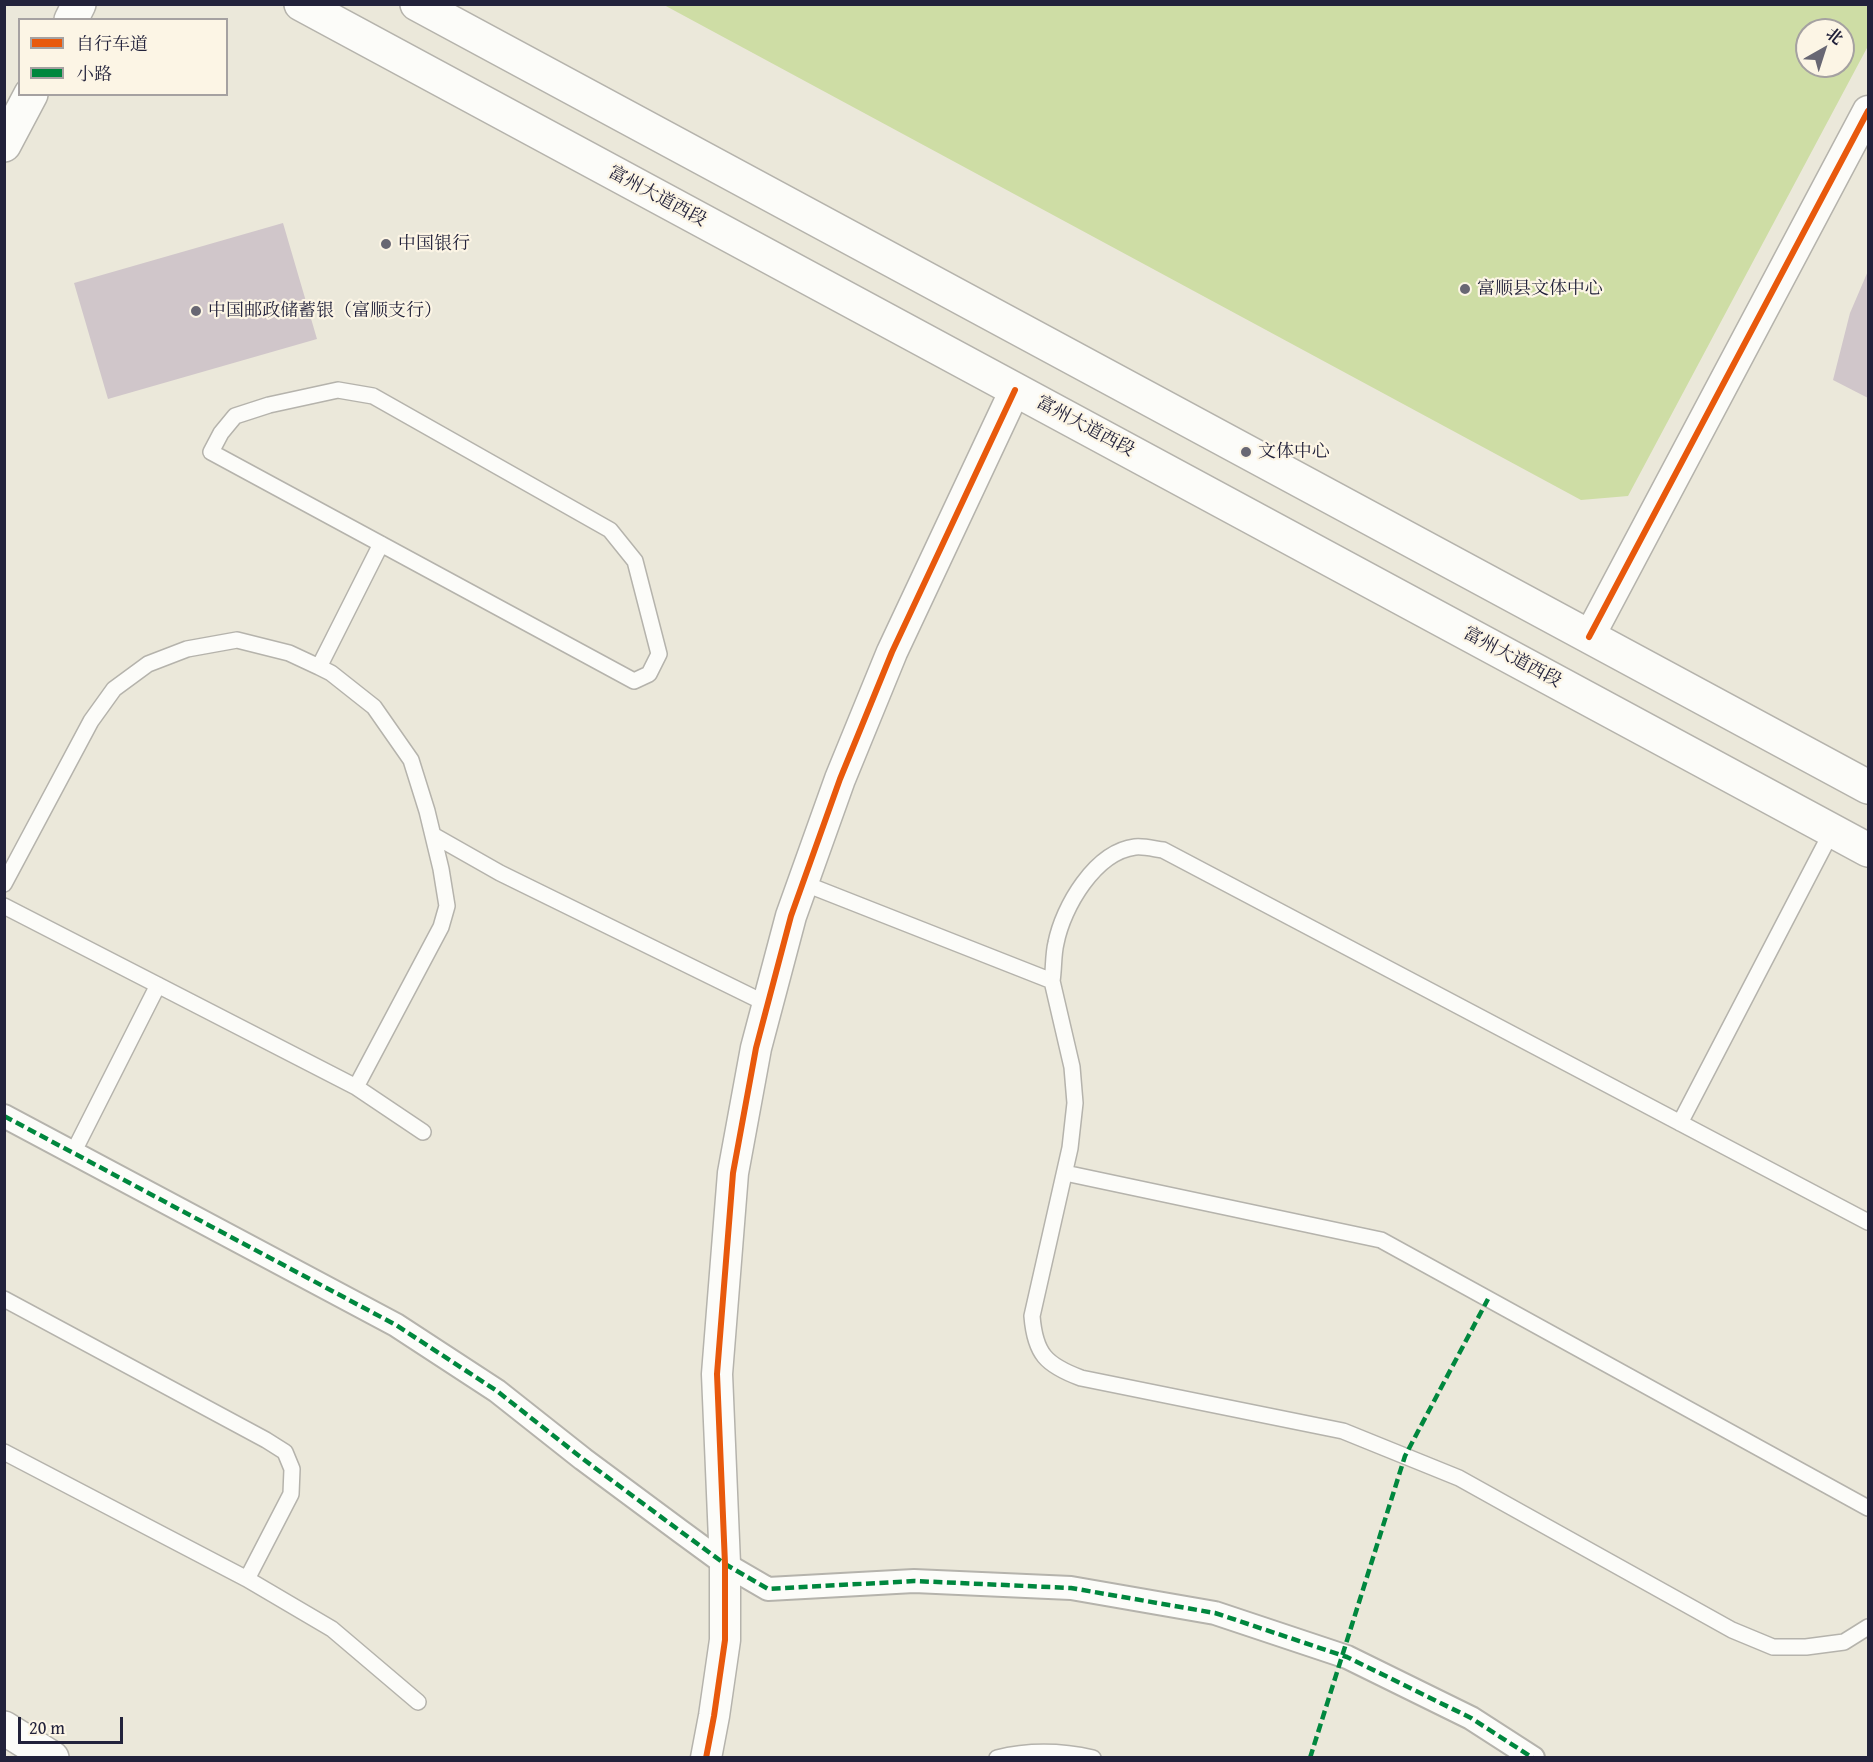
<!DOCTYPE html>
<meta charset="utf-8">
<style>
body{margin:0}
#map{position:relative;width:1873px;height:1762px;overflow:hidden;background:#ebe8da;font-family:"Gentium Book Plus","Noto Serif SC",serif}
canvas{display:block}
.frame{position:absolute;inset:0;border:6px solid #22223b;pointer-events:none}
.legend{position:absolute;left:18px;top:18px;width:210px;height:78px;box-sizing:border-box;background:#fcf5e5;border:2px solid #a5a1a1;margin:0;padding:8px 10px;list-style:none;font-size:18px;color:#22223b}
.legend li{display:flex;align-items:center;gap:12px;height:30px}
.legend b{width:30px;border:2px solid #a5a1a1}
.north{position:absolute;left:1795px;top:18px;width:60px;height:60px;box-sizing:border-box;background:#fcf5e5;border:2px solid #a5a1a1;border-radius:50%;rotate:39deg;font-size:16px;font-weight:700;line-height:24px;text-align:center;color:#22223b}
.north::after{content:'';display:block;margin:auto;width:21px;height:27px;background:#686773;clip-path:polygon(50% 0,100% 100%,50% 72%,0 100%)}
.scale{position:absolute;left:18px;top:1717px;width:105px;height:27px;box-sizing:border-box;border:3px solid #22223b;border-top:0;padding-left:8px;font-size:18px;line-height:21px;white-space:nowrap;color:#22223b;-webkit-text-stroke:4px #fcf5e5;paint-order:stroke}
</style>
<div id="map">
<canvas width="1873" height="1762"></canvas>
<div class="frame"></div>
<ul class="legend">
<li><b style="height:8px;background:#e8590c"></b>自行车道</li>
<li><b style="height:8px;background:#00873e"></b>小路</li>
</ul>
<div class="north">北</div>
<div class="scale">20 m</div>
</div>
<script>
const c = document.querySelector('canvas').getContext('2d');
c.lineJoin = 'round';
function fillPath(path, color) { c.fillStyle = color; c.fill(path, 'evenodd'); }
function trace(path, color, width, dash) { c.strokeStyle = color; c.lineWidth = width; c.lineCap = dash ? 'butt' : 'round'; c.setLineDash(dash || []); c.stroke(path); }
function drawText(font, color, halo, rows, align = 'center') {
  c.font = font + ' "Gentium Book Plus","Noto Serif SC",serif'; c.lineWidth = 4.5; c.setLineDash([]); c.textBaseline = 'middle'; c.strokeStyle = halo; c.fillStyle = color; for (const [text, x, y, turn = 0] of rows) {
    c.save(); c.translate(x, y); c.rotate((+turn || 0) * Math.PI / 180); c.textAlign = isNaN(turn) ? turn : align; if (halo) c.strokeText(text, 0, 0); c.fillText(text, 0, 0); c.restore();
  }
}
fillPath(new Path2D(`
 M1868 4V46L1628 496 1581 500 664 5ZM1807 30H1843V66H1807Z`), '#cedda5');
fillPath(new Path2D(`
 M283 223 317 339 108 399 74 283Z
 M1868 271V398L1833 380 1850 313Z`), '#d0c6ca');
const service = new Path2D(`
 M338 390 373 396 610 530 635 561 659 654 649 674 634 681 211 452 221 433 235 416 269 405Z
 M319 667 381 544
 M433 835 500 873 767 1004
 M803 883 1052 981C1054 969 1053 955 1056 943 1063 907 1095 852 1135 847 1144 846 1155 849 1163 850L1868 1222
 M4 884 91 721 114 689 148 664 187 649 237 640 289 653 319 667 331 673 374 707 411 760 427 811 441 869 447 906 441 927 356 1087
 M4 906 356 1087 423 1132
 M1052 981 1072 1067 1075 1103 1070 1148 1032 1316C1035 1354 1046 1365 1081 1378L1343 1431 1459 1478 1732 1630 1773 1647H1806L1844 1642 1868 1627
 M1680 1123 1832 831
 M73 1153 158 985
 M1065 1173 1381 1240 1868 1508
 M4 1299 266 1440 285 1452 292 1469 291 1494 247 1579
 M4 1452 247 1579 332 1629 418 1702
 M997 1758C1029 1750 1062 1751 1093 1758`);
const pedestrian = new Path2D(`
 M4 1116 396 1325 497 1391 583 1459 680 1531 725 1564 768 1589 914 1581 1071 1588 1215 1613 1347 1657 1471 1718 1533 1758`);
const minor = new Path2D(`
 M1589 637 1868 111
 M706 1758 714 1716 725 1640V1564L717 1374 733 1173 756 1048 791 916 840 779 892 652 1015 390`);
const tertiary = new Path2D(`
 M71 20 79 4
 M4 145 31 94
 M4 1728 52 1758`);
const primary = new Path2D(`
 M301 4 1868 850
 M417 4 1868 787`);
trace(service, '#b5b3ac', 18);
trace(pedestrian, '#b5b3ac', 26);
trace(minor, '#b5b3ac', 33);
trace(tertiary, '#b5b3ac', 36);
trace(primary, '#b5b3ac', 36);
trace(service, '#fcfcf9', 15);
trace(pedestrian, '#fcfcf9', 22);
trace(minor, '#fcfcf9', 30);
trace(tertiary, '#fcfcf9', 33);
trace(primary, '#fcfcf9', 33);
trace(new Path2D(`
 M4 1116 396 1325 497 1391 583 1459 680 1531 725 1564 768 1589 914 1581 1071 1588 1215 1613 1347 1657 1471 1718 1533 1758
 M1310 1758 1405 1456 1488 1299`), '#00873e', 4.5, [9, 4.5]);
trace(new Path2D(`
 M1589 637 1868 111
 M706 1758 714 1716 725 1640V1564L717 1374 733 1173 756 1048 791 916 840 779 892 652 1015 390`), '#e8590c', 6);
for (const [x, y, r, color] of [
 [386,244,6,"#686773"],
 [1465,289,6,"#686773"],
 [196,311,6,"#686773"],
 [1246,452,6,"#686773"]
]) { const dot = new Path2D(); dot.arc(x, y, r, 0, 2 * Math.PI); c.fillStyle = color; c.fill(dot); trace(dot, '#fcf5e5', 2); }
drawText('18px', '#22223b', '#fcf5e5', [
 ["富州大道西段",657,197,28],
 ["富州大道西段",1085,427,28],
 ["富州大道西段",1512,658,28]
]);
drawText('18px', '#22223b', '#fcf5e5', [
 ["中国银行",398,244],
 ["富顺县文体中心",1477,289],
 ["中国邮政储蓄银（富顺支行）",208,311],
 ["文体中心",1258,452]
], 'left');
</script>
